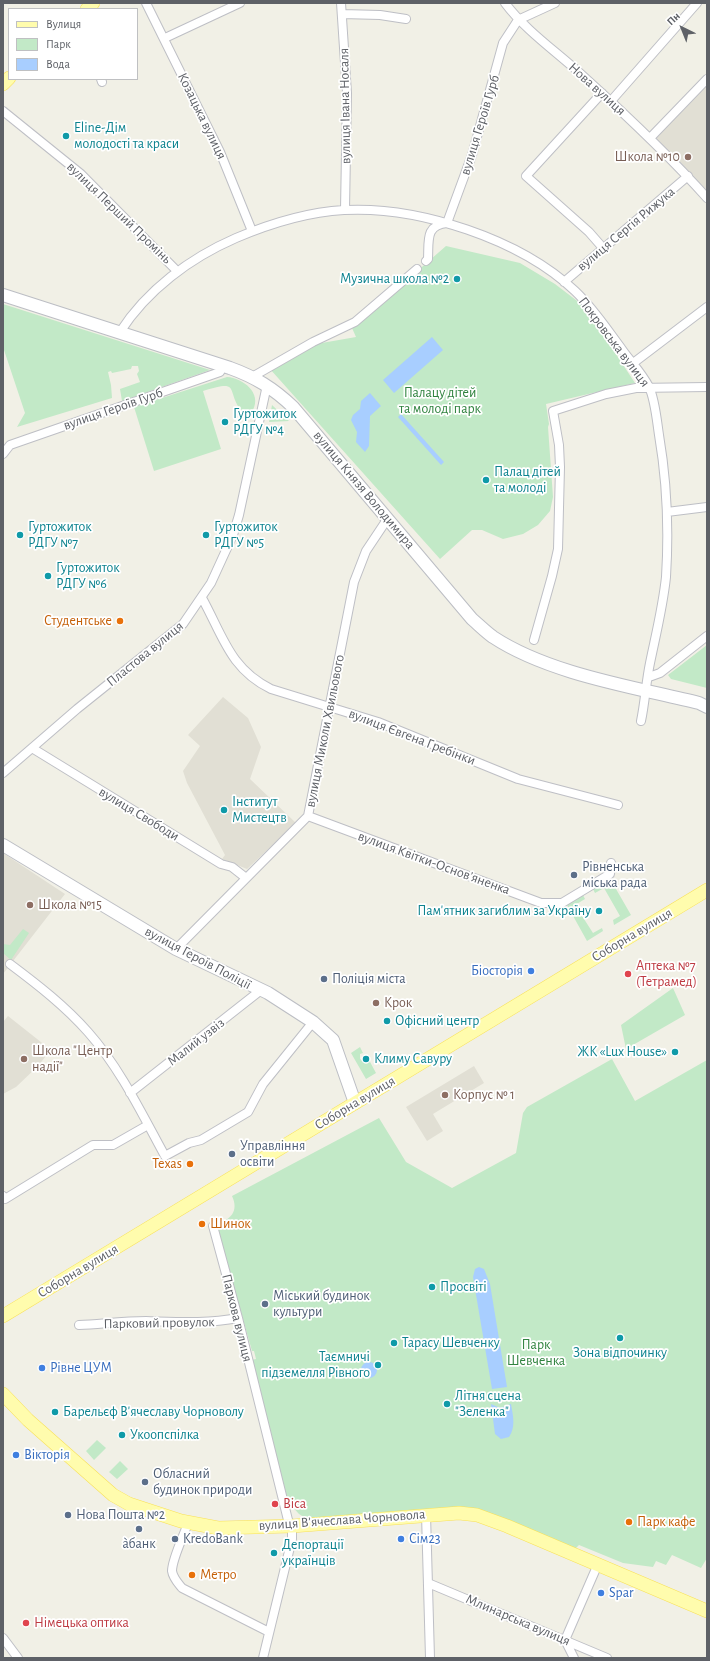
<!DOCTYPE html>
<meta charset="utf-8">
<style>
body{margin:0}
#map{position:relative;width:710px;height:1661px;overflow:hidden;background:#f1f0e6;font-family:"Alegreya Sans",sans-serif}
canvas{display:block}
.frame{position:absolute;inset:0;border:4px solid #5e6167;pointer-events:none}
.legend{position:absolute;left:8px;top:8px;width:130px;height:72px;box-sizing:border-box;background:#fff;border:1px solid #bfc0c2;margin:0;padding:5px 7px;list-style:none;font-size:12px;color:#5e6167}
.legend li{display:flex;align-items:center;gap:8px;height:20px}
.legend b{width:20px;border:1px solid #bfc0c2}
.north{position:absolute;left:662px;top:8px;width:40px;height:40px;-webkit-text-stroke:3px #fff;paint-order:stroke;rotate:317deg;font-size:11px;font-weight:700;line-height:16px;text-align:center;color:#5e6167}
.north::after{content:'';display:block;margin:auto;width:14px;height:18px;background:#5e6167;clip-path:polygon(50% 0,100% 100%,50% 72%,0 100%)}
</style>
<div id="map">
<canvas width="710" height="1661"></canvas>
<div class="frame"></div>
<ul class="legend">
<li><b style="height:5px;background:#fffcad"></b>Вулиця</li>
<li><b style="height:11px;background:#c2e9c7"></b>Парк</li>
<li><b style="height:11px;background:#a8ceff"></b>Вода</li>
</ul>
<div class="north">Пн</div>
</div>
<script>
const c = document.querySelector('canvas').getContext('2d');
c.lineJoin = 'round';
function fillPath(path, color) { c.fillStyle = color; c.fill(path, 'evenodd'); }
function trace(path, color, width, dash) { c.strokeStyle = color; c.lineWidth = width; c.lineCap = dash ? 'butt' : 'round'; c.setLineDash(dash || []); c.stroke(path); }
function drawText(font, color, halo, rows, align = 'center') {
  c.font = font + ' "Alegreya Sans",sans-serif'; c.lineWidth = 3.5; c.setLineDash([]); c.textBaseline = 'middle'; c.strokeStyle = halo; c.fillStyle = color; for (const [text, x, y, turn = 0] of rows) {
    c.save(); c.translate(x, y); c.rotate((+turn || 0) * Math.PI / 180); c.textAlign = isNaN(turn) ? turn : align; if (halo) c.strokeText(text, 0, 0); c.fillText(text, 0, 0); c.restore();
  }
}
fillPath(new Path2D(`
 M707 79V198L651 137Z
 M223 697 248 718 261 747 250 779 296 823 247 869 222 859 225 855 187 783 183 771 200 746 188 735Z
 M3 853 65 894 3 974Z
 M8 1016 51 1050 37 1067 16 1087 3 1094V1022Z
 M474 1066 484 1083 433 1114 443 1131 427 1141 406 1107Z`), '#e1dfd4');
fillPath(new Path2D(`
 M446 246 520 263 555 284 585 307 635 383 546 404 549 424 548 427 553 497 550 511 538 525 523 534 503 539 482 530H472L440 559 270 369 316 344 356 337 352 328Z
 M3 304 210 370 122 401 120 389 140 382 137 374 139 371 138 366H132L131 369 112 373 111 371 108 372 111 385 112 398 17 427 25 413 3 347Z
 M227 377C243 378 262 393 253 410L242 412C225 390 242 379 203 391L221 449 154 471 134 407Z
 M272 405 289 421 269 422Z
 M707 645V688L671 679 668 675Z
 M608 879 612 882 631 915 614 925 613 920 620 916 604 888 595 893 592 887Z
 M582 893 585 899 575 905 593 933 602 928 603 931 587 941 567 905Z
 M23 929 29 933 11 960 3 953V944L10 945Z
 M673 988 685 1015 626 1049 621 1025Z
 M360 1047 363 1053 360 1054V1059L364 1062 369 1060 376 1073 366 1079 351 1053Z
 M612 1059 635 1101 707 1060V1558L701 1568 672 1555 666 1565 656 1561 653 1567 623 1563 579 1545 571 1553 482 1515 315 1524 299 1514 287 1501 251 1360 256 1359 254 1351H252L216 1224C231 1220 239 1211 232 1196L379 1118 406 1162 452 1188 516 1153 523 1113 527 1107Z
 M97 1440 106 1448 94 1460 86 1451Z
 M120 1461 128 1469 117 1479 109 1472Z`), '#c2e9c7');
fillPath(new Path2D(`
 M432 337 443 350 394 393 383 380Z
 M370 393 381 406 370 416 369 446 365 452 356 442 357 432 351 420 353 415 360 409 361 401Z
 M401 414 444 462 441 465 398 417Z
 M479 1267 484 1269 490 1284 507 1387 492 1389 473 1277 475 1269Z
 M361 1370a8 8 0 1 1 16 0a8 8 0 1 1-16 0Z
 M491 1404 500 1408 511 1404C513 1416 516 1427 509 1437L501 1439 495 1434Z`), '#a8ceff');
const street = new Path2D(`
 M146 3 220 152 252 231
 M341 3 347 93 345 210
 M505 3C526 31 557 52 583 76 626 115 668 154 707 198
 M342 14 380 15 406 19
 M165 38 240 3
 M101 79 102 82
 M602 93 526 176 589 232 603 248
 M611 101 697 3
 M3 111 81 174 177 271
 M651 137 707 79
 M426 261 428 259C429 241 425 225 447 223L472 155 503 43 518 20 555 3
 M564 282 688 176
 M120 332C147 290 190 258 236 238 269 224 308 212 344 210 419 206 520 239 575 291 593 308 606 328 621 348 630 361 642 373 649 387 655 399 657 422 659 435 667 482 669 529 666 577 663 606 656 634 650 663 646 682 645 702 641 721
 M632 364 707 307
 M252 377 313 342 355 322 417 269
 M3 454 10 445 220 372 223 366
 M667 512 707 507
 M202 598C223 636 230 669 271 689L378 722 518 779 618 805
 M534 640 552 576 558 549 560 467 559 445 553 411 606 394 636 388 707 387
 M649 677 660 673 707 636
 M32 748 221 864 232 867 246 878
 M3 773 77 709 183 624 211 583 233 535 239 515 267 385
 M308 816 541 903H562L610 874 611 863
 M176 949 308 816 354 582 366 551 388 518
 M10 964C38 985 65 1006 88 1032 120 1068 142 1114 165 1156L189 1143 201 1140 248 1112 263 1084 313 1022
 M130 1093 261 990
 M3 1196 5 1199 93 1145H113L148 1125
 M213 1226 238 1318 288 1520 292 1526V1539L263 1658
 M79 1325C101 1324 124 1321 146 1321 178 1322 207 1324 238 1318
 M426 1514 430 1658
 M188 1523C184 1535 172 1559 172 1571 173 1578 178 1583 182 1588L269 1632
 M428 1583 607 1658
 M3 1638 18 1658
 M574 1658 565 1640 598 1564`);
const secondary = new Path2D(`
 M3 295 230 368C255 377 273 388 293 407L472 619C479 625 486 632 493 637 549 674 634 687 699 703L707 707
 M3 845 176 949 268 993 313 1022 333 1040 355 1103`);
const primary = new Path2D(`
 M87 9 93 3
 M3 84 9 78
 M3 1316 707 890
 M3 1394 28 1420 113 1495 129 1504 181 1521 218 1528 292 1526 459 1513 477 1515 507 1526 707 1611`);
trace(street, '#bebfc5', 10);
trace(secondary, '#bcbec4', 14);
trace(primary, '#f8e058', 14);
trace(street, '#fff', 8);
trace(secondary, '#fff', 12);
trace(primary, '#fffcad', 13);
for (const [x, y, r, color] of [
 [66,136,4,"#0f9aa8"],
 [688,157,4,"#8d6e63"],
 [457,279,4,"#0f9aa8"],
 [225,422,4,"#0f9aa8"],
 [486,480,4,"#0f9aa8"],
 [20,535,4,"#0f9aa8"],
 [206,535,4,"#0f9aa8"],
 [48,576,4,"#0f9aa8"],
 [120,621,4,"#e8710a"],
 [224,810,4,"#0f9aa8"],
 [574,875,4,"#5c6f8a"],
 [30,905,4,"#8d6e63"],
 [599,911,4,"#0f9aa8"],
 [531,971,4,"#3f7fe0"],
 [628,974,4,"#e0444e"],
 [324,979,4,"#5c6f8a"],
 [376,1003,4,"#8d6e63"],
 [387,1021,4,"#0f9aa8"],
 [675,1052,4,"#0f9aa8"],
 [24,1059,4,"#8d6e63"],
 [366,1059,4,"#0f9aa8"],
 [445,1095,4,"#8d6e63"],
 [232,1154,4,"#5c6f8a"],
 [190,1164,4,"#e8710a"],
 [202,1224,4,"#e8710a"],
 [432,1287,4,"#0f9aa8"],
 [265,1304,4,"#5c6f8a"],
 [620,1338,4,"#0f9aa8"],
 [394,1343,4,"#0f9aa8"],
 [378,1365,4,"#0f9aa8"],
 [42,1368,4,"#3f7fe0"],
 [447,1404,4,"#0f9aa8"],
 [55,1412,4,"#0f9aa8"],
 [122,1435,4,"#0f9aa8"],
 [16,1455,4,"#3f7fe0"],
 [145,1482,4,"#5c6f8a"],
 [275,1504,4,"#e0444e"],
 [68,1515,4,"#5c6f8a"],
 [629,1522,4,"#e8710a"],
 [139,1529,4,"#5c6f8a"],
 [175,1539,4,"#5c6f8a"],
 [401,1539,4,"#3f7fe0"],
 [274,1553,4,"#0f9aa8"],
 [192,1575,4,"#e8710a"],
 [601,1593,4,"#3f7fe0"],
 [26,1623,4,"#e0444e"]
]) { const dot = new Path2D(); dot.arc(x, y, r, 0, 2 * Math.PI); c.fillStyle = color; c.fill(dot); trace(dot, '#fff', 1.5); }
drawText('14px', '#5e6167', '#fff', [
 ["Нова вулиця",597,89,42],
 ["вулиця Івана Носаля",345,106,-91],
 ["Козацька вулиця",202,116,64],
 ["вулиця Героїв Гурб",480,125,-73],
 ["вулиця Перший Промінь",119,213,44],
 ["вулиця Сергія Рижука",626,229,-40],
 ["Покровська вулиця",614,342,53],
 ["вулиця Героїв Гурб",113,409,-19],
 ["вулиця Князя Володимира",364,490,50],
 ["Пластова вулиця",145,654,-39],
 ["вулиця Миколи Хвильового",325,731,-79],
 ["вулиця Євгена Гребінки",412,737,21],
 ["вулиця Свободи",139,814,31],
 ["вулиця Квітки-Основʼяненка",434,863,20],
 ["Соборна вулиця",632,935,-31],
 ["вулиця Героїв Поліції",198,958,28],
 ["Малий узвіз",196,1042,-38],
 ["Соборна вулиця",355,1103,-31],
 ["Соборна вулиця",78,1271,-31],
 ["Паркова вулиця",237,1318,76],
 ["Парковий провулок",159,1323,-1],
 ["вулиця Вʼячеслава Чорновола",342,1520,-4],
 ["Млинарська вулиця",518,1620,23]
]);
drawText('14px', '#0d838f', '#fff', [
 ["Eline-Дім",74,128],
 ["молодості та краси",74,144],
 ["Музична школа №2",449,279,"right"],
 ["Гуртожиток",233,414],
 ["РДГУ №4",233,430],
 ["Палац дітей",494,472],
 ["та молоді",494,488],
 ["Гуртожиток",28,527],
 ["РДГУ №7",28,543],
 ["Гуртожиток",214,527],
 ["РДГУ №5",214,543],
 ["Гуртожиток",56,568],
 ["РДГУ №6",56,584],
 ["Інститут",232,802],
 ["Мистецтв",232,818],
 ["Пам'ятник загиблим за Україну",591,911,"right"],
 ["Офісний центр",395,1021],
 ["ЖК «Lux House»",667,1052,"right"],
 ["Климу Савуру",374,1059],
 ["Просвіті",440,1287],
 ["Тарасу Шевченку",402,1343],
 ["Зона відпочинку",620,1353,"center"],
 ["Таємничі",370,1357,"right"],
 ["підземелля Рівного",370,1373,"right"],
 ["Літня сцена",455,1396],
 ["\"Зеленка\"",455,1412],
 ["Барельєф В'ячеславу Чорноволу",63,1412],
 ["Укоопспілка",130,1435],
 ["Депортації",282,1545],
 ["українців",282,1561]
], 'left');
drawText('14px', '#785e54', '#fff', [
 ["Школа №10",680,157,"right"],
 ["Школа №15",38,905],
 ["Крок",384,1003],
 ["Школа \"Центр",32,1051],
 ["надії\"",32,1067],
 ["Корпус № 1",453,1095]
], 'left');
drawText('14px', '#30833f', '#fff', [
 ["Палацу дітей",440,393],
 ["та молоді парк",440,409],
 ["Парк",536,1345],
 ["Шевченка",536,1361]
]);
drawText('14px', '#c56008', '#fff', [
 ["Студентське",112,621,"right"],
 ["Texas",182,1164,"right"],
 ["Шинок",210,1224],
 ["Парк кафе",637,1522],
 ["Метро",200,1575]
], 'left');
drawText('14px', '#4e5e75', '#fff', [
 ["Рівненська",582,867],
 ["міська рада",582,883],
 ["Поліція міста",332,979],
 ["Управління",240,1146],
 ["освіти",240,1162],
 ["Міський будинок",273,1296],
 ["культури",273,1312],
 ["Обласний",153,1474],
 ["будинок природи",153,1490],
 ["Нова Пошта №2",76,1515],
 ["KredoBank",183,1539],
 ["а̀банк",139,1544,"center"]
], 'left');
drawText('14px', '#be3a42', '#fff', [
 ["Аптека №7",636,966],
 ["(Тетрамед)",636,982],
 ["Віса",283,1504],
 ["Німецька оптика",34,1623]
], 'left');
drawText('14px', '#366cbe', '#fff', [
 ["Біосторія",523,971,"right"],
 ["Рівне ЦУМ",50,1368],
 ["Вікторія",24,1455],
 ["Сім23",409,1539],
 ["Spar",609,1593]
], 'left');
</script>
